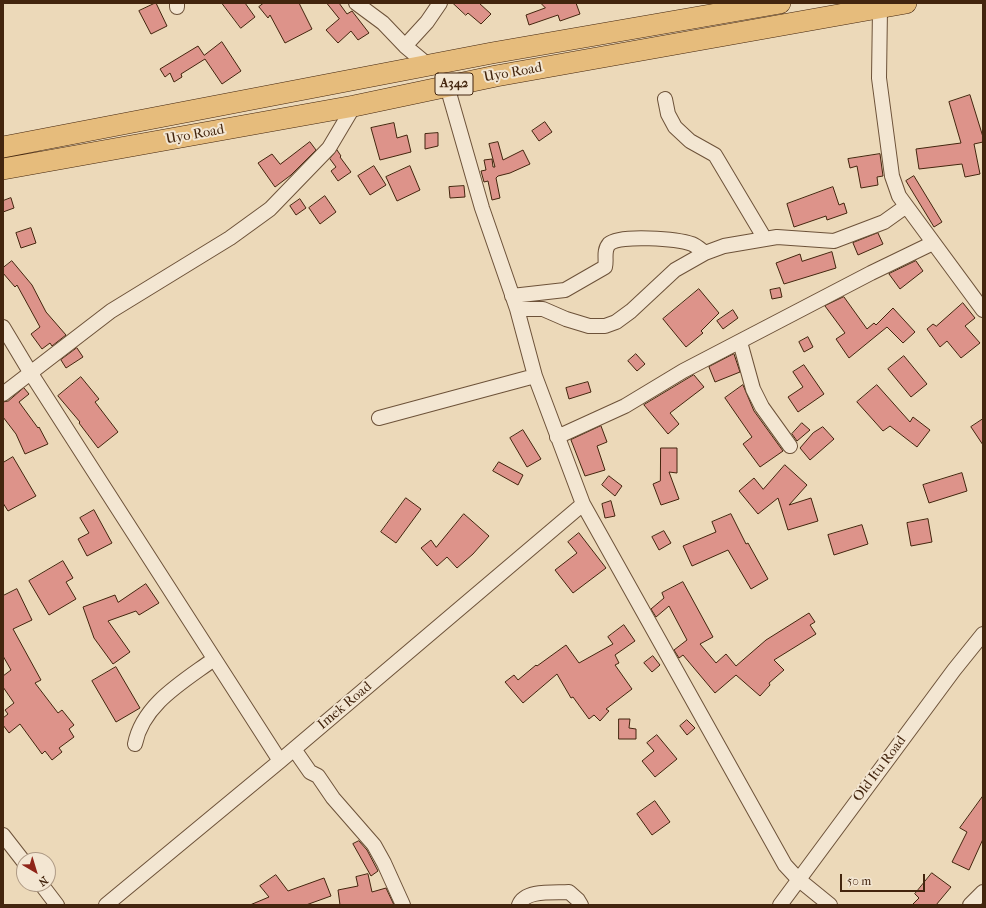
<!DOCTYPE html>
<style>
body{margin:0}
#map{position:relative;width:986px;height:908px;overflow:hidden;background:#ecd9b9;font-family:"IM FELL French Canon",serif}
canvas{display:block}
.frame{position:absolute;inset:0;border:4px solid #43250e;pointer-events:none}
.north{position:absolute;left:16px;top:852px;width:40px;height:40px;box-sizing:border-box;background:#f3e6d2;border:1px solid #ad9984;border-radius:50%;rotate:142deg;font-size:11px;font-weight:700;line-height:16px;text-align:center;color:#43250e}
.north::after{content:'';display:block;margin:auto;width:14px;height:18px;background:#8f2418;clip-path:polygon(50% 0,100% 100%,50% 72%,0 100%)}
.scale{position:absolute;left:840px;top:874px;width:85px;height:18px;box-sizing:border-box;border:2px solid #43250e;border-top:0;padding-left:5px;font-size:12px;line-height:14px;white-space:nowrap;color:#43250e;-webkit-text-stroke:3px #f3e6d2;paint-order:stroke}
</style>
<div id="map">
<canvas width="986" height="908"></canvas>
<div class="frame"></div>
<div class="north">N</div>
<div class="scale">50 m</div>
</div>
<script>
const c = document.querySelector('canvas').getContext('2d');
c.lineJoin = 'round';
function fillPath(path, color) { c.fillStyle = color; c.fill(path, 'evenodd'); }
function trace(path, color, width, dash) { c.strokeStyle = color; c.lineWidth = width; c.lineCap = dash ? 'butt' : 'round'; c.setLineDash(dash || []); c.stroke(path); }
function drawText(font, color, halo, rows, align = 'center') {
  c.font = font + ' "IM FELL French Canon",serif'; c.lineWidth = 4; c.setLineDash([]); c.textBaseline = 'middle'; c.strokeStyle = halo; c.fillStyle = color; for (const [text, x, y, turn = 0] of rows) {
    c.save(); c.translate(x, y); c.rotate((+turn || 0) * Math.PI / 180); c.textAlign = isNaN(turn) ? turn : align; if (halo) c.strokeText(text, 0, 0); c.fillText(text, 0, 0); c.restore();
  }
}
const building = new Path2D(`
 M156 3 167 26 151 34 139 11Z
 M222 3H245L255 17 241 28Z
 M264 3H299L312 29 285 43 270 15 268 18 259 7Z
 M327 3H339L347 14 352 11 369 33 358 40 351 31 338 43 326 30 339 19Z
 M453 3H479L491 14 481 24 468 13 466 15Z
 M541 3H576L580 14 560 21 558 15 529 25 526 15 545 8Z
 M222 42 241 71 222 84 205 59 181 74 182 77 174 82 170 73 165 77 160 69 198 46 204 55Z
 M970 95 983 137V142L974 144 980 174 965 177 962 164 919 169 916 149 961 143 949 102Z
 M545 122 552 132 539 141 532 131Z
 M394 123 397 138 407 135 411 152 380 160 371 128Z
 M438 133V146L425 149V134Z
 M310 142 316 150 291 175 275 187 258 163 272 154 280 164Z
 M498 142 503 160 523 150 530 164 510 173 498 176 496 178 500 198 492 200 488 181 484 182 481 171 486 170 484 160 492 159 493 167H495L489 144Z
 M337 150 341 156 340 157 351 172 338 181 331 171 336 167 330 159Z
 M880 154 883 176 877 177 878 185 861 188 857 166 850 168 848 159Z
 M374 166 386 185 370 195 358 176Z
 M410 166 420 190 397 201 386 177Z
 M914 176 942 222 934 227 906 181Z
 M464 186 465 197 450 198 449 187Z
 M833 187 839 205 844 203 847 213 827 220 826 216 794 227 787 204Z
 M325 196 336 212 320 224 309 208Z
 M11 198 14 208 3 212V201Z
 M300 199 306 208 296 215 290 206Z
 M31 228 36 243 21 248 16 233Z
 M878 233 883 244 858 255 853 243Z
 M832 252 836 268 784 284 776 263 800 254 802 261Z
 M12 261 32 285 46 312 66 335 52 346 50 343 42 349 31 334 40 327 17 285 15 287 3 273V268Z
 M916 261 923 271 900 289 889 274Z
 M780 288 782 297 772 299 770 290Z
 M699 289 719 313 701 331 703 333 686 347 663 319Z
 M844 297 867 329 874 323 876 325 893 308 915 332 903 343 887 327 849 358 836 339 845 333 825 306Z
 M963 303 975 318 965 326 980 343 961 358 947 341 940 347 927 329 933 324 936 326Z
 M733 310 738 318 723 329 717 321Z
 M808 337 813 347 804 352 799 342Z
 M77 348 83 357 66 368 61 360Z
 M636 354 645 364 637 371 628 361Z
 M734 354 740 372 715 382 709 367Z
 M904 356 927 384 911 397 888 369Z
 M804 365 824 394 798 412 788 397 803 387 793 372Z
 M694 375 704 387 670 413 679 424 668 434 644 405Z
 M81 377 99 399 95 402 118 432 98 448 79 423 80 422 58 396Z
 M588 382 591 392 569 399 566 388Z
 M743 385 754 411 783 451 760 467 743 444 752 437 725 398Z
 M877 385 910 422 913 417 930 430 917 447 890 426 883 431 857 402Z
 M24 388 29 394 19 402 38 428 39 427 48 444 25 454 16 434 3 417V402L8 401Z
 M983 419V445L971 427Z
 M802 423 810 430 797 441 792 434Z
 M601 426 607 442 597 446 605 470 585 476 571 440Z
 M823 427 834 439 810 460 800 448 813 433Z
 M523 430 541 459 527 467 510 438Z
 M661 448H677V473L669 472 679 499 661 505 653 484 660 481Z
 M13 457 36 496 8 511 3 503V463Z
 M499 462 523 475 518 485 493 471Z
 M785 465 807 485 789 505 811 498 818 521 788 530 778 498 758 514 739 491 754 478 763 489Z
 M962 473 967 491 929 503 923 485Z
 M609 476 622 486 615 496 602 485Z
 M406 498 421 509 396 543 381 532Z
 M611 501 615 516 605 518 602 504Z
 M94 510 112 543 87 556 78 539 89 533 80 518Z
 M464 514 489 536 473 554 457 568 447 557 437 566 421 548 431 540 436 547Z
 M731 514 746 544 748 543 768 579 751 589 728 550 692 566 683 546 716 532 712 522Z
 M928 519 932 542 911 546 907 523Z
 M862 525 868 544 834 555 828 535Z
 M664 531 671 543 659 550 652 537Z
 M579 533 606 568 573 593 555 570 577 553 568 542Z
 M63 561 73 578 66 582 76 599 49 615 29 581Z
 M683 582 713 637 700 644 716 663 726 654 736 666 766 640 809 613 815 622 810 625 816 634 774 660 784 670 769 683 770 685 760 696 736 675 715 693 683 655 679 658 674 650 687 640 669 606 656 617 651 609 664 598 662 593Z
 M146 584 159 603 139 615 136 611 108 621 130 652 113 664 94 638 83 607 115 595 118 602Z
 M17 589 32 620 13 629 41 680 35 683 58 713 62 710 74 725 69 729 74 737 59 748 62 752 52 760 45 751 42 754 20 724 9 733 3 725V718L8 714 5 710 14 703 3 687V676L11 670 3 656V596Z
 M624 625 635 641 615 655 619 663 615 665 632 689 606 709 609 711 600 721 594 715 589 719 573 697 571 698 557 674 523 703 505 682 514 675 518 680 536 665 537 666 566 645 579 663 613 644 608 637Z
 M653 656 660 665 652 672 644 663Z
 M116 667 140 708 116 722 92 681Z
 M619 719H630L629 728 636 729V739H619Z
 M687 720 695 728 687 735 680 726Z
 M657 735 677 759 655 777 642 761 654 751 647 743Z
 M983 796V839L969 870 952 862 967 832 960 828Z
 M655 801 670 822 652 835 637 814Z
 M359 841 367 850 378 871 371 876 353 844Z
 M932 873 951 887 936 905H912L919 898 915 894Z
 M368 874 372 892 386 888 394 905H340L338 890 358 886 356 877Z
 M276 875 288 891 324 878 331 896 306 905H250L269 897 260 886Z`);
fillPath(building, '#dd938a');
trace(building, '#43250e', 1);
const minor = new Path2D(`
 M356 3 383 23 405 46 429 66
 M177 7V3
 M880 9 879 78 892 176 899 196 983 310
 M405 46 427 22 440 3
 M447 86 482 208 517 309 535 376 583 504 785 865 798 879 830 905
 M665 99 668 114 675 127 690 141 715 155 765 239
 M512 296 565 290 605 267C607 260 603 251 609 244 620 234 678 239 692 244 697 246 701 250 705 253
 M517 309H543L566 319 589 326H605L616 322 631 311 675 270 705 253 724 246 777 237 834 241 884 222 905 207
 M3 327 30 372 280 761
 M740 342 753 389 762 407 790 446
 M3 394 111 311 230 238 270 209 329 148 354 106
 M379 418 535 376
 M557 437 625 406 683 371 871 273 933 243
 M135 744C143 704 183 682 214 659
 M294 749 310 772 318 776 333 798 374 845 384 863 403 905
 M3 835 24 862
 M41 884 57 905
 M106 905 280 761 583 504
 M519 905C525 889 555 893 569 892L578 900 581 905
 M780 905 954 670 983 634
 M970 905 983 892`);
const highway = new Path2D(`
 M3 147 492 53 780 3
 M3 169 354 106 496 76 906 3`);
trace(minor, '#6d5239', 16);
trace(highway, '#43250e', 22);
trace(minor, '#f3e6d2', 14);
trace(highway, '#e6bc7c', 21);
for (const [x, y, w] of [
 [454,84,38]
]) { const box = new Path2D(); box.roundRect(x - w / 2, y - 11, w, 22, 3); c.fillStyle = '#f3e6d2'; c.fill(box); trace(box, '#43250e', 1); }
drawText('bold 13px', '#43250e', null, [
 ["A342",454,84]
]);
drawText('14px', '#43250e', '#f3e6d2', [
 ["Uyo Road",513,73,-10],
 ["Uyo Road",195,135,-10],
 ["Imek Road",345,706,-40],
 ["Old Itu Road",880,769,-53]
]);
</script>
